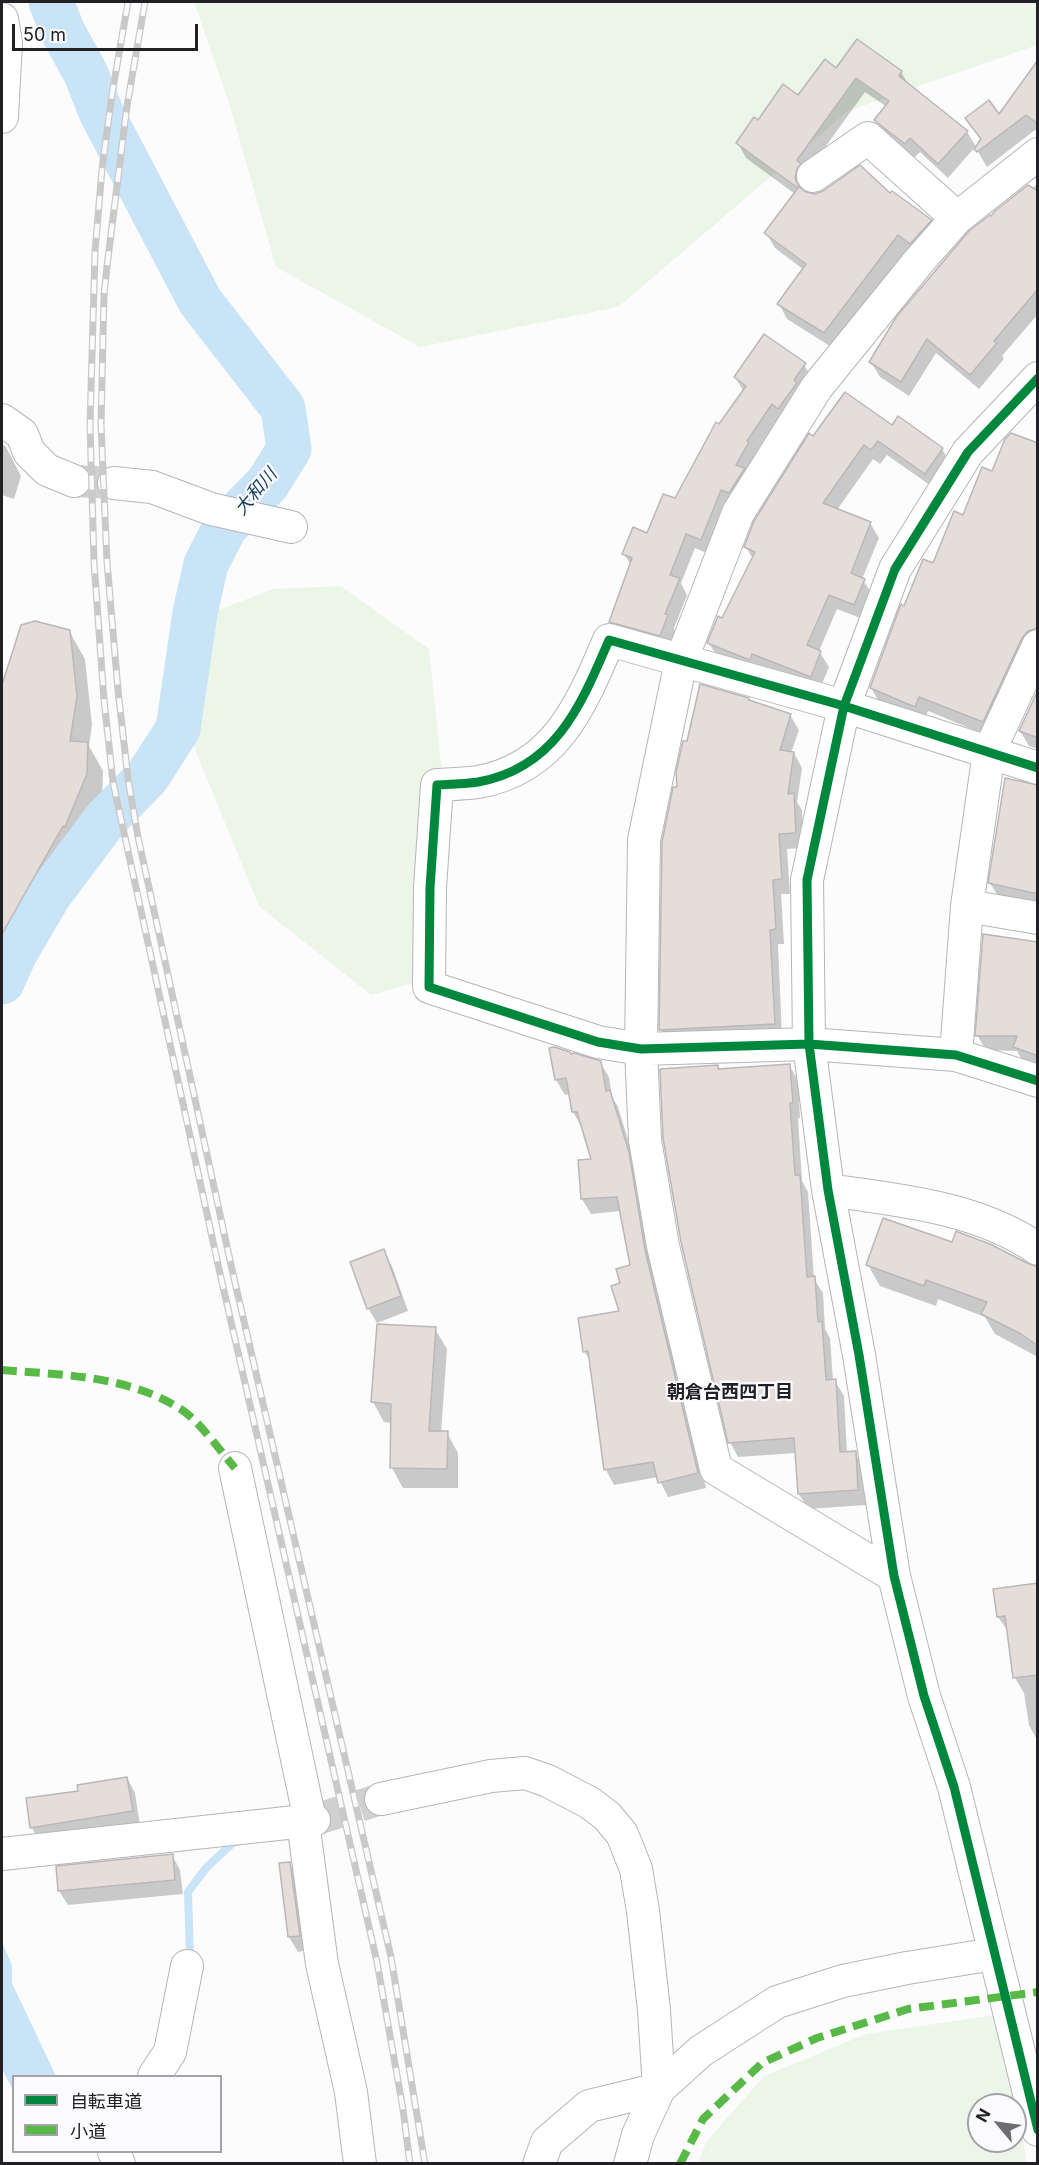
<!DOCTYPE html>
<meta charset="utf-8">
<style>
body{margin:0}
#map{position:relative;width:1039px;height:2165px;overflow:hidden;background:#fcfcfd;font-family:Inter,"Noto Sans JP",sans-serif}
canvas{display:block}
.frame{position:absolute;inset:0;border:3px solid #212025;pointer-events:none}
.legend{position:absolute;left:12px;top:2075px;width:210px;height:78px;box-sizing:border-box;background:#fbfbfe;border:2px solid #a4a3a7;margin:0;padding:8px 10px;list-style:none;font-size:18px;color:#212025}
.legend li{display:flex;align-items:center;gap:12px;height:30px}
.legend b{width:30px;border:2px solid #a4a3a7}
.north{position:absolute;left:967px;top:2093px;width:60px;height:60px;box-sizing:border-box;background:#fbfbfe;border:2px solid #a4a3a7;border-radius:50%;rotate:299deg;font-size:16px;font-weight:700;line-height:24px;text-align:center;color:#212025}
.north::after{content:'';display:block;margin:auto;width:21px;height:27px;background:#6e6d71;clip-path:polygon(50% 0,100% 100%,50% 72%,0 100%)}
.scale{position:absolute;left:12px;top:24px;width:186px;height:27px;box-sizing:border-box;border:3px solid #212025;border-top:0;padding-left:8px;font-size:18px;line-height:21px;white-space:nowrap;color:#212025;-webkit-text-stroke:4px #fbfbfe;paint-order:stroke}
</style>
<div id="map">
<canvas width="1039" height="2165"></canvas>
<div class="frame"></div>
<ul class="legend">
<li><b style="height:8px;background:#00873e"></b>自転車道</li>
<li><b style="height:8px;background:#58b947"></b>小道</li>
</ul>
<div class="north">N</div>
<div class="scale">50 m</div>
</div>
<script>
const c = document.querySelector('canvas').getContext('2d');
c.lineJoin = 'round';
function fillPath(path, color) { c.fillStyle = color; c.fill(path, 'evenodd'); }
function trace(path, color, width, dash) { c.strokeStyle = color; c.lineWidth = width; c.lineCap = dash ? 'butt' : 'round'; c.setLineDash(dash || []); c.stroke(path); }
function drawText(font, color, halo, rows, align = 'center') {
  c.font = font + ' Inter,"Noto Sans JP",sans-serif'; c.lineWidth = 4.5; c.setLineDash([]); c.textBaseline = 'middle'; c.strokeStyle = halo; c.fillStyle = color; for (const [text, x, y, turn = 0] of rows) {
    c.save(); c.translate(x, y); c.rotate((+turn || 0) * Math.PI / 180); c.textAlign = isNaN(turn) ? turn : align; if (halo) c.strokeText(text, 0, 0); c.fillText(text, 0, 0); c.restore();
  }
}
fillPath(new Path2D(`
 M194 2H1037V45L848 111 618 307 420 347 276 267 230 106Z
 M341 586 429 649 444 792 420 981 371 995 259 906 173 696 187 622 273 589Z
 M1002 2014 1027 2163 698 2164 706 2142 764 2076 866 2034ZM979 2105H1015V2141H979Z`), '#ebf6e8');
fillPath(new Path2D(`
 M2 1942 12 1965V1983L56 2076H14L13 2090 2 2069Z`), '#c9e4f7');
fillPath(new Path2D(`
 M837 70 901 72 909 85 967 132 977 148 982 141 967 118 999 116 1038 86V131L1035 130 987 167 975 147 948 178 920 152 914 158 885 135 876 120 887 107 865 92 805 175 803 192 930 221 939 236 919 258 907 249 833 348 787 319 779 304 804 270 775 248 766 233 795 194 746 158 738 143 758 122Z
 M1038 183V314L1002 356 1004 359 979 389 936 353 909 396 880 377 871 362Z
 M804 365 813 379 781 418 755 455 757 458 709 554 695 548 681 583 687 595 674 628 675 631 668 650 619 637 610 622 631 565 624 554 648 535 675 500 719 426 744 392 735 377Z
 M892 427 942 449 951 464 934 488 887 455 880 464 873 459 837 510 870 523 879 538 862 579 873 595 863 619 837 609 819 651 829 667 819 691 718 658 709 643 753 559 746 547 814 438Z
 M2 444 6 447 21 476 14 499 2 495Z
 M993 473 1038 623 991 737 928 711 924 721 880 703 871 688 905 608Z
 M23 626 69 631 85 659 92 725 89 746 103 771 102 802 81 854H79L2 990V690Z
 M1038 694V749L1029 746 1020 731Z
 M750 702 790 715 799 730 791 753H794L802 768 797 802 802 810 804 848 787 849 790 894H781L784 944H778L782 1038 669 1045 661 1030 663 842 679 788 688 742Z
 M1038 787V908L999 898 990 883Z
 M1038 949V1068L1023 1062 1017 1051 986 1050 977 1035Z
 M571 1056 600 1062 609 1077 612 1097 618 1107 637 1169 653 1266 706 1488 668 1497 658 1477 614 1485 606 1470 591 1362 584 1351 621 1312 622 1284 632 1266 621 1211 591 1214 582 1199 593 1160 582 1127 573 1112 570 1094 565 1095 556 1080Z
 M789 1065 798 1080 800 1118H798L802 1181 808 1192 814 1279 823 1293 825 1329 830 1338 833 1381H835L844 1396 847 1453H855L864 1468 866 1505 808 1509 799 1494 796 1453 738 1457 730 1442 717 1067 719 1070Z
 M953 1244 1038 1268V1357L995 1334 985 1317 938 1299 936 1306 880 1286 868 1265Z
 M383 1251 392 1266 408 1311 377 1323 368 1308Z
 M435 1329 447 1349 441 1433H447L458 1453V1488H403L392 1468V1423L384 1422 373 1402Z
 M1038 1587V1740H1037L1029 1725 1024 1693 1015 1678 1008 1631 998 1617Z
 M127 1778 135 1793 140 1826 40 1843 32 1828 80 1792Z
 M172 1855 180 1870 183 1894 68 1905 59 1891Z
 M289 1863 298 1878 308 1950 298 1952 289 1937Z`), '#0003');
trace(new Path2D(`
 M190 1957 188 1892 206 1868 234 1842 240 1841`), '#c9e4f7', 8);
trace(new Path2D(`
 M2 982 14 955 49 895 106 819 147 777 178 729 195 613 206 564 225 527 268 483 289 449 283 408 200 301 101 112 86 74 63 32 51 2`), '#c9e4f7', 45);
const building = new Path2D(`
 M857 39 902 71 899 76 968 131 938 164 910 138 905 144 874 120 889 101 856 78 797 160 801 164 797 169 795 178 799 187 806 192 815 194 823 191 860 165 890 193 892 191 932 220 910 244 898 235 824 333 777 304 806 264 764 233 798 188 736 143 754 117 758 120 783 84 798 95 825 59 836 68Z
 M1038 60V124L1026 115 977 152 974 149 981 139 965 118 989 100 999 114Z
 M1028 185 1038 191V289L994 341 997 343 970 375 927 339 901 382 869 362 897 316 969 231 990 215 991 216 995 211Z
 M764 334 806 363 794 380 797 383 778 409 772 404 747 441 749 442 736 465 745 468 729 493 721 490 701 540 686 534 670 575 680 578 665 614 668 615 660 636 609 622 632 558 622 554 633 527 647 533 663 494 675 498 716 422 719 424 746 386 734 377Z
 M845 392 892 425 898 416 943 448 925 474 878 441 871 450 864 445 823 503 871 522 851 573 865 579 854 605 829 595 807 645 821 651 811 677 752 654 750 660 707 643 718 616 722 618 755 552 744 547 754 521 809 433 813 436Z
 M1011 433 1038 443V628L1028 631 1022 638 983 722 919 697 915 707 870 688 901 604 904 606 923 559 933 563 954 511 963 515 982 467 992 471 1005 439Z
 M35 621 70 630 77 696 70 741 88 742 87 774 65 827 63 826 2 934V685L21 625Z
 M700 684 749 698V700L791 714 780 750 794 752 788 794 794 793 796 833 779 834 782 879 773 880 776 929 770 930 775 1024 659 1030 662 842 673 787H677L676 772 683 741H687Z
 M1038 690V738L1019 731Z
 M1005 778 1038 785V894L988 883Z
 M983 934 1038 942V1056L1013 1047 1017 1036H975Z
 M554 1047 570 1052 571 1054 574 1053 601 1061 606 1091 610 1090 629 1152 645 1250 698 1473 658 1483 653 1462 604 1470 588 1351 583 1352 578 1318 619 1311 611 1286 620 1283 616 1269 630 1265 617 1197 581 1199 578 1160 591 1159 577 1112H572L566 1078 555 1080 549 1048Z
 M790 1064 793 1103H790L795 1175H800L807 1277 815 1276 818 1322 822 1321 826 1380 836 1379 840 1452 856 1451 858 1490 798 1494 794 1438 728 1443 681 1242 663 1138 660 1069 718 1065V1069Z
 M883 1218 952 1242 956 1231 958 1232 990 1244 1029 1264 1038 1267V1346L1021 1334 981 1314 987 1302 926 1280 924 1286 866 1265Z
 M384 1249 401 1296 367 1309 350 1262Z
 M377 1324 436 1327 429 1431H448L447 1469 390 1468 391 1404 371 1402Z
 M1038 1583V1675L1013 1678 1005 1616 997 1617 993 1589Z
 M127 1777 133 1811 30 1828 26 1798 78 1791 77 1785Z
 M173 1854 175 1880 58 1891 56 1866Z
 M290 1862 300 1936 288 1937 279 1863Z`);
fillPath(building, '#e5ddda');
trace(building, '#bab7b7', 1.5);
trace(new Path2D(`
 M74 481 114 483
 M314 1820 381 1799`), '#d0d0d2', 32, [32, 16]);
const minor = new Path2D(`
 M2 19 6 42 2 117
 M813 176 868 138 957 218
 M1038 378 968 452 895 569 844 706 807 880 809 1044 828 1190 859 1355 894 1576 924 1696 954 1787 1038 2130
 M2 420 22 434 29 452 47 470 74 481
 M114 483 152 487 211 509 291 527
 M1038 768 844 706 609 640C581 705 556 768 478 782 465 784 450 784 437 785L430 888 429 987 598 1042 641 1049 809 1044 956 1055 1038 1081
 M967 906 1038 918
 M956 1055 967 906 989 752 1038 646
 M828 1190C899 1200 977 1207 1038 1249
 M235 1468 310 1820
 M894 1576 716 1469 663 1246 645 1140 641 1049 644 840 681 661 738 513 817 387 919 261 957 218 1038 154
 M381 1799 491 1776 525 1773 548 1781 590 1803 607 1816 622 1834 636 1869 643 1911 654 2010 659 2089
 M303 1822 322 1964 351 2092 360 2164
 M2 1854 314 1820
 M154 2076 170 2052 187 1966
 M114 2152 119 2164
 M539 2164 547 2142 589 2106 659 2089
 M630 2164 638 2135 659 2089 701 2051 777 2002 843 1981 907 1968 994 1954`);
trace(minor, '#b6b5b8', 34);
trace(minor, '#fff', 32);
const rail = new Path2D(`
 M128 2 112 94 102 169 95 252 90 425 94 562 104 700 113 782 219 1269 377 1962 403 2109 410 2164
 M145 2 127 106 108 258 104 294 101 424 107 562 118 690 128 779 138 837 231 1265 391 1957 425 2164`);
trace(rail, '#c9c9ca', 7);
trace(rail, '#fbfbfe', 4.5, [14]);
trace(new Path2D(`
 M2 1370C61 1375 126 1375 179 1408 198 1419 220 1451 235 1468
 M680 2164 703 2119 762 2063 817 2038 908 2009 1038 1992`), '#58b947', 8, [15, 8]);
trace(new Path2D(`
 M1038 378 968 452 895 569 844 706 807 880 809 1044 828 1190 859 1355 894 1576 924 1696 954 1787 1038 2130
 M1038 768 844 706 609 640C581 705 556 768 478 782 465 784 450 784 437 785L430 888 429 987 598 1042 641 1049 809 1044 956 1055 1038 1081`), '#00873e', 9);
drawText('italic 18px', '#103e59', '#fbfbfe', [
 ["大和川",256,492,-50]
]);
drawText('bold 18px', '#212025', '#fbfbfe', [
 ["朝倉台西四丁目",730,1393]
]);
</script>
